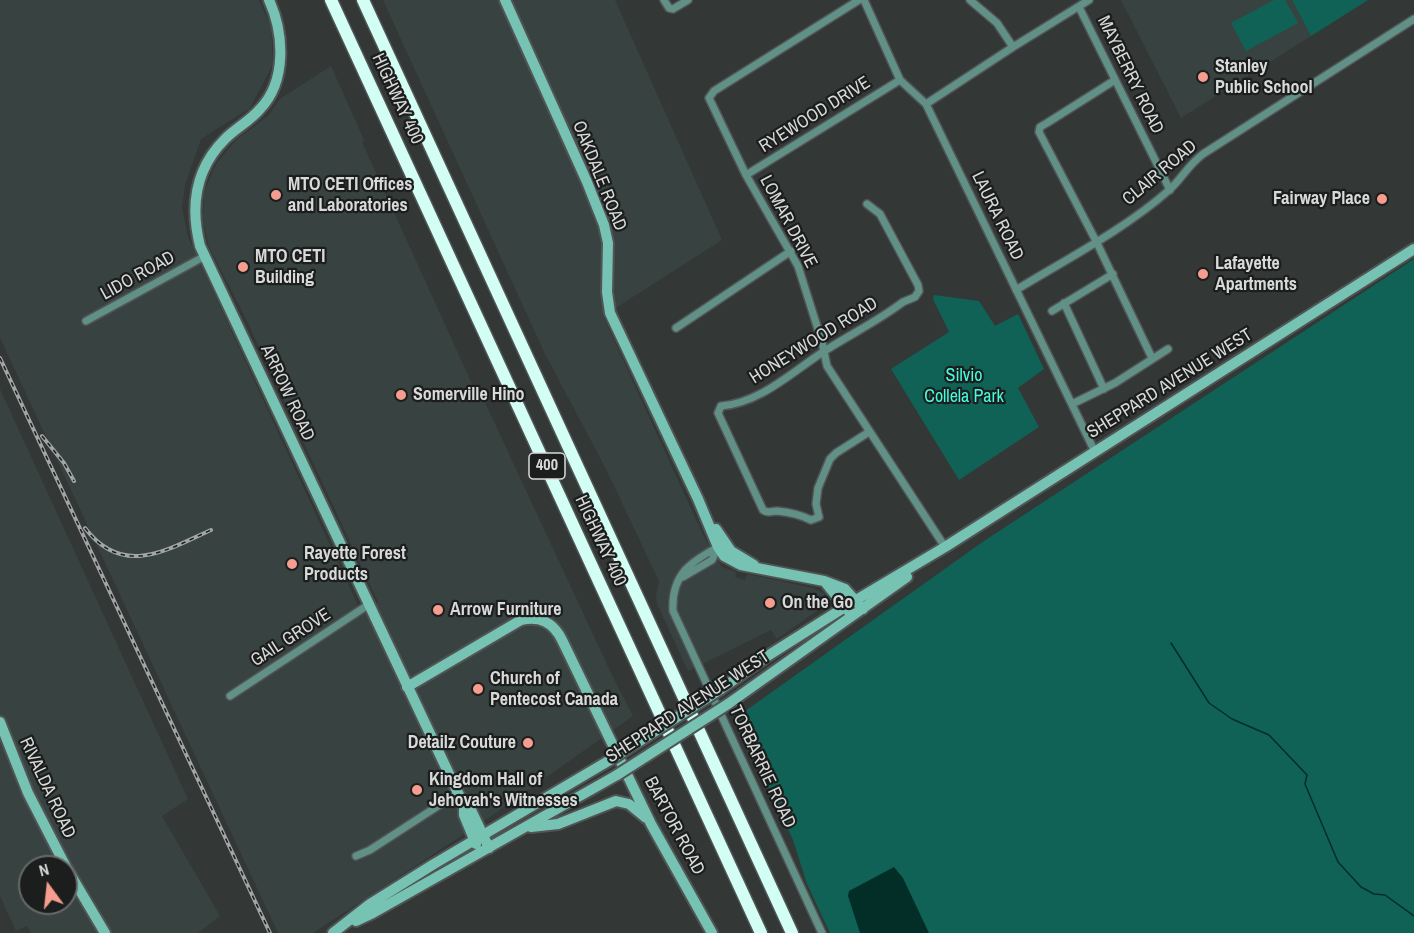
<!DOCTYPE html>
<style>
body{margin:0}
#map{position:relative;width:1414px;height:933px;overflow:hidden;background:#333736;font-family:"Archivo Narrow",sans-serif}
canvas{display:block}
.north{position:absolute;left:18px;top:855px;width:60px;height:60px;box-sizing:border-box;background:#1c1e1d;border:2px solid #676969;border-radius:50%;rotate:345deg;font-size:16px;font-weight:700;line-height:24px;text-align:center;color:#d8dada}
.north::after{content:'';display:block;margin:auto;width:21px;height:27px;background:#f59d8e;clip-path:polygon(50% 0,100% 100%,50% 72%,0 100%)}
</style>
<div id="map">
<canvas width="1414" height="933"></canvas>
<div class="north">N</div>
</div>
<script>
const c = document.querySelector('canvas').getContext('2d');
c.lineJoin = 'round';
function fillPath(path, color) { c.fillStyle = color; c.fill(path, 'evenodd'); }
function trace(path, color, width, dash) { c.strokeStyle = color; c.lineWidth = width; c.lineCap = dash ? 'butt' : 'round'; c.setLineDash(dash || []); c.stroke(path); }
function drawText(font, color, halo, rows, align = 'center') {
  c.font = font + ' "Archivo Narrow",sans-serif'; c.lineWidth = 4.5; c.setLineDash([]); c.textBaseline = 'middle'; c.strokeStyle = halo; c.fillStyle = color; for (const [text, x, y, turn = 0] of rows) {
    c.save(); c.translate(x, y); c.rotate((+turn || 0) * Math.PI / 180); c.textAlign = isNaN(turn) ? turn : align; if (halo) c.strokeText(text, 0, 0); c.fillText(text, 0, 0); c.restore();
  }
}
fillPath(new Path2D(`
 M0 0H259L271 26 273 64 250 108 201 139 185 185 182 208 188 237 360 610 378 602 245 317 209 247 203 221 204 192 216 164 236 140 268 116 280 99 331 66 364 140 362 142 478 397 482 396 611 673 633 716 490 817 313 933H278L0 338Z
 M383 0H615L722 240 603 316 704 537 722 567 736 572 735 577 745 580 747 574 813 588 824 593 825 599 824 606 777 639 771 630 688 671 657 604 656 595 659 581 606 469 545 354Z
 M1121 0H1292L1311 36 1181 118Z
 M0 389 188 799 162 816 220 916 198 933H31L27 926 16 931 0 896ZM30 867H66V903H30Z`), '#384341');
fillPath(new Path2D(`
 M1274 0H1285L1298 23 1246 51 1231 23Z
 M1292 0H1368L1311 36Z
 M1414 259V933H830L807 884 793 840 736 718 744 723 741 714 984 541Z
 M934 295 979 301 995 326 1018 314 1044 369 1018 388 1039 427 959 480 891 369 949 332 933 299Z`), '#116256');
fillPath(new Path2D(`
 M894 867 903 878 929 933H860L848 896 849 891Z`), '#032e27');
trace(new Path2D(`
 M1171 643 1209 703 1232 719 1269 735 1307 775 1305 784 1338 862 1361 887 1374 894 1385 895 1414 916`), '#032e27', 1.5);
const street = new Path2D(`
 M664 0 669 8 673 9 688 0
 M859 0 714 91 709 98 746 175 798 266 822 342 827 366 945 547
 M864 0 900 80 926 104 1095 452
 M970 0 997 23 1013 47
 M1079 7 1170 190
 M1115 80 1047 123 1040 127 1039 132 1096 241 1152 358
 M926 104 1013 47 1089 0
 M746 175 900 80
 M867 204 880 214 918 285 919 291 915 297 903 302C878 321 849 335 823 352 792 372 760 403 721 406L718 413 763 510C769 514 770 511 777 511 788 512 801 515 811 520L819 517 816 504 818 488 830 459 836 453 869 432
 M1016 290C1065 260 1125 229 1168 191 1182 179 1187 166 1203 154L1414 19
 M1064 303 1104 389
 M1052 311 1113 274
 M86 321 205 256
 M676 328 791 251
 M1072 404 1115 383 1168 349
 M722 545C691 561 671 574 673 611L822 933
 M683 577 712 560 718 547
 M230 696 368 605
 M356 856 370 850 458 793`);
const secondary = new Path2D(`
 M269 0C284 33 287 81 260 109 250 121 236 128 225 139 195 169 190 206 200 246L458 793 464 804 471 810 489 848
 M505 0 587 182 604 225 608 243 607 292 610 313 698 499 718 547 724 556 741 565 824 581 845 589 863 609
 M716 529 731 551 754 565
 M825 582 849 612
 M407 687 521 620C540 616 553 622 562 640L651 824 712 933
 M721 689 769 655 856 600 945 547 1414 249
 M728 704 907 577
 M0 722 28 793 66 867
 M464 804V815L476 844
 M531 827 558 824 616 801 629 804 646 818
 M66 867 105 933
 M356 921 373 913 617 775
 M333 933 370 904 434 864 610 760`);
const highway = new Path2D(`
 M331 0 761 933
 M363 0 792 933`);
trace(street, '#515454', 10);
trace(secondary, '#515454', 14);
trace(highway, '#515454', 15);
trace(street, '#619086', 7);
trace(secondary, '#76c3b3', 10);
trace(highway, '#d2fef4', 12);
const rail = new Path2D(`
 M0 358 270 933
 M42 436 64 463 74 481
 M85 528C123 578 167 550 211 530`);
trace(rail, '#a2a5a5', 4);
trace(rail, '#1c1e1d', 1.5, [4.5]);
const secondaryBridge = new Path2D(`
 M610 760 721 689
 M617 775 728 704`);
trace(secondaryBridge, '#515454', 14, []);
trace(secondaryBridge, '#76c3b3', 10);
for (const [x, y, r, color] of [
 [1203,77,6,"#f59d8e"],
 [276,195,6,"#f59d8e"],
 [1382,199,6,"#f59d8e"],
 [243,267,6,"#f59d8e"],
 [1203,274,6,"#f59d8e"],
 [401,395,6,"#f59d8e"],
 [292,564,6,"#f59d8e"],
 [770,603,6,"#f59d8e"],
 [438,610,6,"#f59d8e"],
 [478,689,6,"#f59d8e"],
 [528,743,6,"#f59d8e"],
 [417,790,6,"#f59d8e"]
]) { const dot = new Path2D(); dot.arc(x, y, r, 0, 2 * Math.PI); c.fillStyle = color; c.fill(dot); trace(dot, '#1c1e1d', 2); }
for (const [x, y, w] of [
 [547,466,36]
]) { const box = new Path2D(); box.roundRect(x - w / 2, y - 13, w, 26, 4.5); c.fillStyle = '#1c1e1d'; c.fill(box); trace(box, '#d8dada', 1.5); }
drawText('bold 16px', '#d8dada', null, [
 ["400",547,466]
]);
drawText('bold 18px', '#d8dada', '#1c1e1d', [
 ["Stanley",1215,67],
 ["Public School",1215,88],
 ["MTO CETI Offices",288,185],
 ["and Laboratories",288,206],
 ["Fairway Place",1370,199,"right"],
 ["MTO CETI",255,257],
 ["Building",255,278],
 ["Lafayette",1215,264],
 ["Apartments",1215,285],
 ["Somerville Hino",413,395],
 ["Rayette Forest",304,554],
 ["Products",304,575],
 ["On the Go",782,603],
 ["Arrow Furniture",450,610],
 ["Church of",490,679],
 ["Pentecost Canada",490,700],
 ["Detailz Couture",516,743,"right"],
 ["Kingdom Hall of",429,780],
 ["Jehovah's Witnesses",429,801]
], 'left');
drawText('18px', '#d8dada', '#1c1e1d', [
 ["MAYBERRY ROAD",1130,75,64],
 ["HIGHWAY 400",397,99,65],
 ["RYEWOOD DRIVE",815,115,-32],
 ["CLAIR ROAD",1160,173,-40],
 ["OAKDALE ROAD",599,176,68],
 ["LAURA ROAD",997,216,64],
 ["LOMAR DRIVE",788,222,62],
 ["LIDO ROAD",138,276,-29],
 ["HONEYWOOD ROAD",814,341,-32],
 ["SHEPPARD AVENUE WEST",1170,384,-32],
 ["ARROW ROAD",287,393,65],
 ["HIGHWAY 400",600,541,65],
 ["GAIL GROVE",291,638,-33],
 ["SHEPPARD AVENUE WEST",688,707,-33],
 ["TORBARRIE ROAD",762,767,65],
 ["RIVALDA ROAD",47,788,65],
 ["BARTOR ROAD",674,826,62]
]);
drawText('18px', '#45fade', '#1c1e1d', [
 ["Silvio",964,376],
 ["Collela Park",964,397]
]);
</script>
